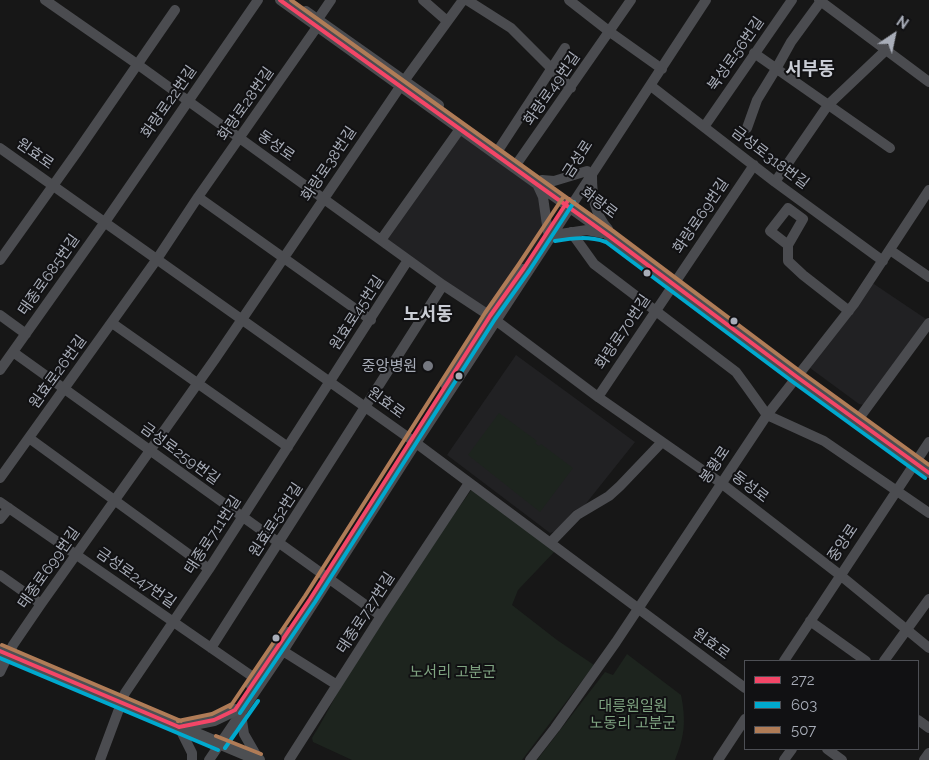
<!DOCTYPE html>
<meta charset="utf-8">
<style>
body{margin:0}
#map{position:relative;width:929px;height:760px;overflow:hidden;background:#171717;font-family:Raleway,sans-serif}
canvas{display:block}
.legend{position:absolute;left:744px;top:660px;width:175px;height:90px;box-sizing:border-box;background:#111113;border:1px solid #4d4f55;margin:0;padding:6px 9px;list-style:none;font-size:15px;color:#a8adb8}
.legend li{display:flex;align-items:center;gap:10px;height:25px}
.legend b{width:25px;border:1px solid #4d4f55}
.north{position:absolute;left:869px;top:10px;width:50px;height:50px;-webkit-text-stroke:4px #111113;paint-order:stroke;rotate:34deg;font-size:14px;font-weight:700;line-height:20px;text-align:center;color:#a8adb8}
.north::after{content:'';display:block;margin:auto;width:18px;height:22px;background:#a8adb8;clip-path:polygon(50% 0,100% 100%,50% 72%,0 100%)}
</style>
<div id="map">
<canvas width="929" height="760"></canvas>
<ul class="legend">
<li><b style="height:6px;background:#f34667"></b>272</li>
<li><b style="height:6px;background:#00a9ce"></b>603</li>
<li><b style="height:6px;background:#b07c57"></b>507</li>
</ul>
<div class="north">N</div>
</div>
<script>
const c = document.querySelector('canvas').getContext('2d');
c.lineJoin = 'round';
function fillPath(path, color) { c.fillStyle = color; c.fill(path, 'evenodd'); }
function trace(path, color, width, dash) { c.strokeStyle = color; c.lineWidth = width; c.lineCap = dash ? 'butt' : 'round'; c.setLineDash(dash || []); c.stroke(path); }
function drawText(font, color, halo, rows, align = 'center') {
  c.font = font + ' Raleway,"Noto Sans KR",sans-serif'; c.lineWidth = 4; c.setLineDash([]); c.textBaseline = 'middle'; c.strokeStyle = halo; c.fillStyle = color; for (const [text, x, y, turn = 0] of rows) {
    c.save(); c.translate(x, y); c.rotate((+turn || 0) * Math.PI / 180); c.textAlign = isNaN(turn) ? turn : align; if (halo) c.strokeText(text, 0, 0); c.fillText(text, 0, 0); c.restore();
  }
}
fillPath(new Path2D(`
 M460 129 536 183 548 232 490 316 381 240Z
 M871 282 926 319 864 405 859 404 810 368Z
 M516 355 635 442 584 506 573 511 557 531 550 533 447 455Z`), '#212123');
fillPath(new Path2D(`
 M499 413 537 441 535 443 539 446 541 444 573 468 540 512 468 455Z
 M472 489 556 550 518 590 512 605 557 640 594 665 522 760H352L313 742 312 738C331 708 344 677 363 647 398 593 435 541 472 489Z
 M627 654 681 695C686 720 685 736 675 760H537L605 672 613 675Z`), '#1d241e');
trace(new Path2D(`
 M45 0 137 64 443 285 490 316 598 397 721 483 840 575 929 648
 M280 0 609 236 797 377 929 473
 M423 0 447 21
 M467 0 511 28 571 88
 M569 0 610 32 662 69
 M819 0 929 82
 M306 11 439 105
 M318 19 331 0
 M754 53 890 148
 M651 86 775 182 883 261
 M704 127 792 0
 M747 128 757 100 776 69 791 42 821 1
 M0 148 416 443 745 688
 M499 149 565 48
 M518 162 631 0
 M592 175C592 196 594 213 608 229
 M542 180 554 181 587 171
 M775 182 828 105 886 50
 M537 184 543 197 548 232
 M198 197 371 320
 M571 232 594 264 736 372 747 387 767 415 824 441 929 513
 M554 235 587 230 602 233
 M381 240 460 129
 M788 245 803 219 788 208 770 231 788 245V261L803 275 849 311
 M890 250 929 277
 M0 260 77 152 175 10
 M0 315 26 334
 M112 323 288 447
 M13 352 381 616
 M0 370 105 222 258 0
 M446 386 490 316 523 269
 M598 397 754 165
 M857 421 929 323
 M29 438 209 569
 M0 478 157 259 198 197 317 27
 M0 502 256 679
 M0 519 9 508
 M550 543 577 515 609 496 620 486 662 442
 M0 575 41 604
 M810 621 866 661
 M211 648 443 285
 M283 651 337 685
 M784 661 929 442
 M884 661 929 599
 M0 672 13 645 41 604 215 359 404 81 463 0
 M251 686 288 632
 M241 714 244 734 259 760
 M918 720 929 728
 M179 727 192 753V760
 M827 749 842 760
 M100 760 125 693 209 569 408 260
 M209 760 283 651 416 443 706 0
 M289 760 381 616 469 483
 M530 760 555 728 616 642 767 415 854 304 929 190
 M718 760 745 719
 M784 760 792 749
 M924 760 929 753`), '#4b4c50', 10);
trace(new Path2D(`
 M0 651 259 760
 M179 727 214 720 235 710`), '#4d4f52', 12);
trace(new Path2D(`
 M280 0 609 236 797 377 929 473
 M0 651 179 727
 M235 710 310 599 490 316 524 268 569 199
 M179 727 214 720 235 710`), '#f34667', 4);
trace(new Path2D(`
 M555 241C573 238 589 236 606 242L793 382 925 478
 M0 658 218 750
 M240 713 315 602 495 319 529 271 574 202
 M225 748 258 701`), '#00a9ce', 4);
trace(new Path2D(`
 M291 0 613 231 801 372 929 465
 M2 645 181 721
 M230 707 305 596 485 313 519 264 564 196
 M178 721 212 714 232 704
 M216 736 261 754`), '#b07c57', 4);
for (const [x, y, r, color] of [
 [647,273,4.5,"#a8adb8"],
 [734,321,4.5,"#a8adb8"],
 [428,366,6,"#757880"],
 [459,376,4.5,"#a8adb8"],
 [276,638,4.5,"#a8adb8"]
]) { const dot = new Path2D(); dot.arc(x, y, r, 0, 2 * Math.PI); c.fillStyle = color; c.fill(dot); trace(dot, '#111113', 2); }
drawText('15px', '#a8adb8', '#111113', [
 ["북성로56번길",736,54,-55],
 ["화랑로49번길",552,89,-55],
 ["화랑로22번길",169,102,-55],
 ["화랑로28번길",246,104,-55],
 ["동성로",276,146,35],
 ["원효로",35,154,35],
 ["금성로318번길",770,158,37],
 ["금성로",578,159,-57],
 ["화랑로38번길",329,164,-56],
 ["화랑로",599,203,37],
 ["화랑로69번길",701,216,-56],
 ["태종로685번길",49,275,-55],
 ["원효로45번길",357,313,-57],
 ["화랑로70번길",623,332,-56],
 ["원효로26번길",58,372,-54],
 ["원효로",386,403,36],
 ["금성로259번길",180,454,36],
 ["봉황로",715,465,-56],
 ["동성로",750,487,37],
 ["원효로52번길",276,520,-57],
 ["태종로711번길",213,535,-57],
 ["중앙로",843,543,-56],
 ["태종로699번길",49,568,-55],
 ["금성로247번길",136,578,35],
 ["태종로727번길",366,613,-57],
 ["원효로",711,644,36]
]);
drawText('15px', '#a8adb8', '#111113', [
 ["중앙병원",417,366]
], 'right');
drawText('15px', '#7fa381', '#111113', [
 ["노서리 고분군",453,672],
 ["대릉원일원",633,706],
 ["노동리 고분군",633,723]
]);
drawText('bold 18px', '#c9ccd4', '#111113', [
 ["서부동",810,70],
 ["노서동",428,315]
]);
</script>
